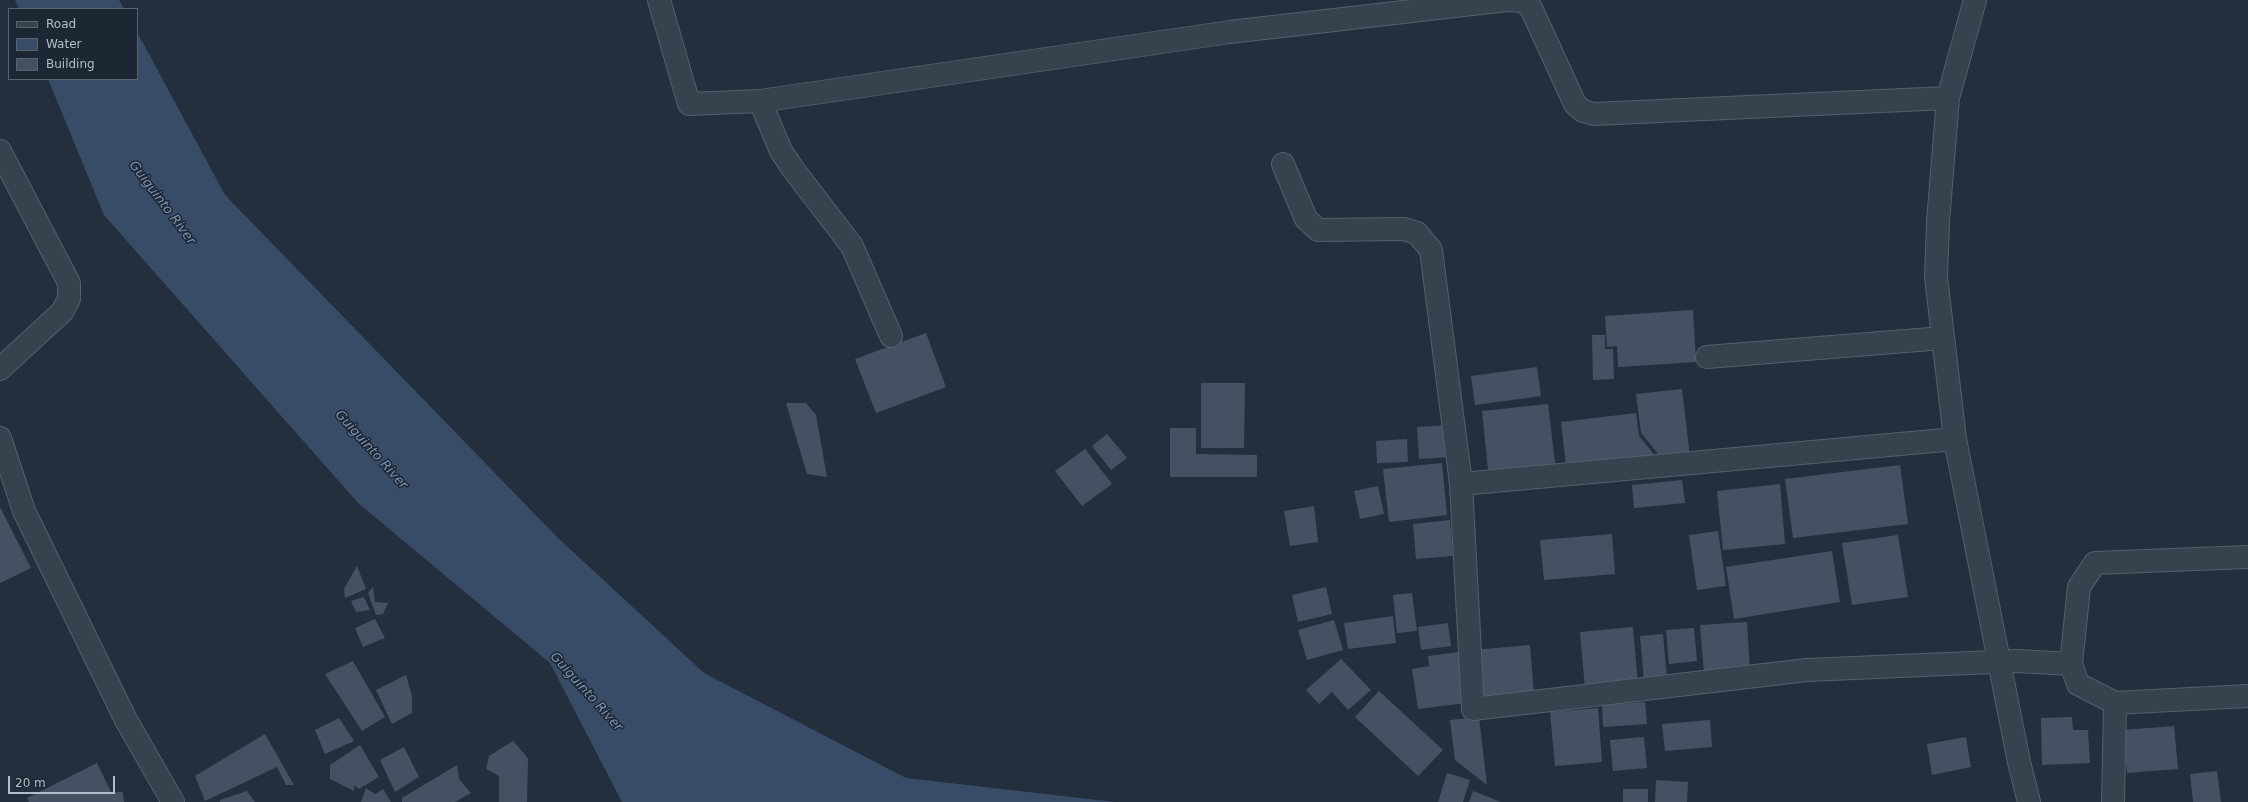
<!DOCTYPE html>
<style>
body{margin:0}
#map{position:relative;width:2248px;height:802px;overflow:hidden;background:#242f3e;font-family:"DejaVu Sans",sans-serif}
canvas{display:block}
.legend{position:absolute;left:8px;top:8px;width:130px;height:72px;box-sizing:border-box;background:#1d2633;border:1px solid #59626f;margin:0;padding:5px 7px;list-style:none;font-size:12px;color:#b4bcc9}
.legend li{display:flex;align-items:center;gap:8px;height:20px}
.legend b{width:20px;border:1px solid #59626f}
.scale{position:absolute;left:8px;top:776px;width:107px;height:18px;box-sizing:border-box;border:2px solid #b4bcc9;border-top:0;padding-left:5px;font-size:12px;line-height:14px;white-space:nowrap;color:#b4bcc9;-webkit-text-stroke:3px #1d2633;paint-order:stroke}
</style>
<div id="map">
<canvas width="2248" height="802"></canvas>
<ul class="legend">
<li><b style="height:5px;background:#38414e"></b>Road</li>
<li><b style="height:11px;background:#394c67"></b>Water</li>
<li><b style="height:11px;background:#455162"></b>Building</li>
</ul>
<div class="scale">20 m</div>
</div>
<script>
const c = document.querySelector('canvas').getContext('2d');
c.lineJoin = 'round';
function fillPath(path, color) { c.fillStyle = color; c.fill(path, 'evenodd'); }
function trace(path, color, width, dash) { c.strokeStyle = color; c.lineWidth = width; c.lineCap = dash ? 'butt' : 'round'; c.setLineDash(dash || []); c.stroke(path); }
function drawText(font, color, halo, rows, align = 'center') {
  c.font = font + ' "DejaVu Sans",sans-serif'; c.lineWidth = 3; c.setLineDash([]); c.textBaseline = 'middle'; c.strokeStyle = halo; c.fillStyle = color; for (const [text, x, y, turn = 0] of rows) {
    c.save(); c.translate(x, y); c.rotate((+turn || 0) * Math.PI / 180); c.textAlign = isNaN(turn) ? turn : align; if (halo) c.strokeText(text, 0, 0); c.fillText(text, 0, 0); c.restore();
  }
}
fillPath(new Path2D(`
 M15 0H119L124 9H19Z
 M137 32 225 195 557 537 704 673 906 778 1115 802H622L550 663 358 503 104 215 48 79H137Z`), '#394c67');
fillPath(new Path2D(`
 M1693 310 1696 362 1618 367 1617 346 1607 347 1605 316Z
 M926 333 946 387 876 413 855 359Z
 M1592 335H1605V349H1613L1614 379 1593 380Z
 M1537 367 1541 396 1475 405 1471 376Z
 M1201 383H1245L1244 448H1201Z
 M1682 389 1690 457 1663 460 1641 433 1636 394Z
 M786 403H806L816 415 827 477 807 474Z
 M1548 404 1556 471 1489 479 1482 411Z
 M1636 413 1639 436 1662 464 1567 475 1561 422Z
 M1449 425 1450 457 1419 459 1417 427Z
 M1170 428H1196V454L1257 455V477H1170Z
 M1107 434 1127 458 1111 470 1092 446Z
 M1407 439 1408 462 1377 463 1376 441Z
 M1085 449 1112 484 1082 506 1055 471Z
 M1442 463 1447 515 1389 522 1383 469Z
 M1900 465 1908 524 1793 538 1785 479Z
 M1682 480 1685 503 1634 508 1632 485Z
 M1780 484 1785 544 1723 550 1717 491Z
 M1378 486 1384 514 1360 519 1354 491Z
 M1314 506 1318 542 1290 546 1284 511Z
 M0 507 31 568 0 583Z
 M1450 520 1453 556 1416 559 1413 524Z
 M1718 531 1726 586 1697 590 1689 535Z
 M1612 534 1615 574 1544 580 1540 540Z
 M1898 535 1908 597 1852 605 1842 543Z
 M1832 551 1840 602 1734 619 1726 567Z
 M357 566 366 589 345 598 344 589Z
 M373 587 375 602 388 603 383 614 376 615 368 593Z
 M1326 587 1332 614 1298 622 1292 595Z
 M1412 593 1417 631 1397 633 1393 595Z
 M364 597 370 610 356 612 351 601Z
 M1393 616 1396 643 1348 649 1344 623Z
 M375 619 385 638 363 647 355 628Z
 M1334 620 1343 650 1307 660 1298 630Z
 M1747 622 1750 670 1704 673 1700 625Z
 M1448 623 1451 646 1421 650 1418 627Z
 M1633 627 1638 684 1585 689 1580 632Z
 M1694 628 1697 661 1669 664 1666 630Z
 M1663 634 1667 679 1644 681 1640 636Z
 M1530 645 1534 695 1478 700 1473 650Z
 M1459 652 1466 703 1418 709 1412 669 1429 666 1428 656Z
 M1341 659 1371 690 1348 710 1332 692 1319 704 1306 690Z
 M353 661 385 717 362 731 325 674Z
 M406 675 412 696V713L392 724 376 690Z
 M1379 691 1443 750 1418 776 1355 717Z
 M1645 702 1647 724 1603 727 1602 705Z
 M1598 708 1602 762 1555 766 1550 712Z
 M1479 717 1487 785 1455 760 1450 720Z
 M2072 717 2073 730H2088L2090 763 2042 765 2041 718Z
 M339 718 354 741 325 754 315 730Z
 M1710 720 1712 747 1665 751 1662 724Z
 M2174 726 2178 769 2127 773 2123 730Z
 M265 734 294 785H286L277 767 205 801 195 776Z
 M1644 737 1647 768 1613 771 1610 740Z
 M1966 737 1971 767 1932 775 1927 744Z
 M513 741 528 758 527 802H499V776L486 769 489 756Z
 M360 745 379 777 359 789 354 785V791L330 779V765Z
 M404 747 419 777 395 792 380 760Z
 M97 763 111 792H123L124 802H29L27 798Z
 M457 765 459 779 471 793 455 802H402V798Z
 M2217 771 2221 802H2193L2190 774Z
 M1447 773 1470 780 1463 802H1438Z
 M1656 780 1688 782 1687 802H1655Z
 M366 788 375 794 383 789 391 802H361Z
 M1623 789H1648V802H1623Z
 M247 791 255 802H220V800Z
 M1473 791 1501 802H1469Z`), '#455162');
const minor = new Path2D(`
 M659 0 689 104 760 101 1230 32 1507 0 1523 1 1531 8 1575 104 1583 111 1594 114 1948 98
 M1975 0 1948 98 1938 222 1936 277 1955 439 2019 762 2029 802
 M760 101 781 151 793 169 852 246 891 336
 M0 151 69 283V299L62 312 0 369
 M1283 164 1306 219 1318 230 1404 229 1417 233 1431 250 1461 484 1473 709 1807 670 2017 661 2071 664
 M1707 357 1943 338
 M0 438 24 511 126 720 173 802
 M1461 484 1955 439
 M2248 557 2095 563 2079 587 2071 664 2078 684 2115 703 2248 696
 M2113 802 2115 703`);
trace(minor, '#565f6c', 24);
trace(minor, '#38414e', 22);
drawText('italic 13px', '#7c92b1', '#1d2633', [
 ["Guiguinto River",162,203,53],
 ["Guiguinto River",371,450,48],
 ["Guiguinto River",586,692,48]
]);
</script>
